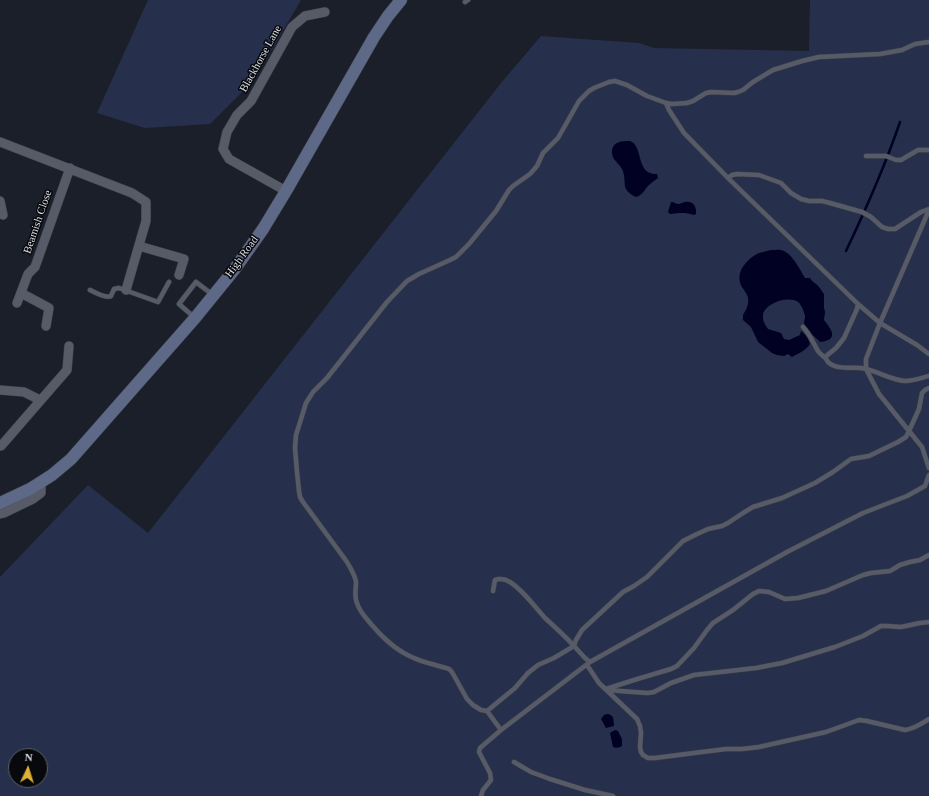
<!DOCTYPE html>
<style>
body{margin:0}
#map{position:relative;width:929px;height:796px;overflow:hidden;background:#1b1f29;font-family:"Times New Roman",serif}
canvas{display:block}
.north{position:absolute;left:8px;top:748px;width:40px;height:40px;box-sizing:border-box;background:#07090d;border:1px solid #5c5e63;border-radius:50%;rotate:4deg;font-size:11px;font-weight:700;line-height:16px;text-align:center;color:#dbdee5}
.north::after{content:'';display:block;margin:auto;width:14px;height:18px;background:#deb133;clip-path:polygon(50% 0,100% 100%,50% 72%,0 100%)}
</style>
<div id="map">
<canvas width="929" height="796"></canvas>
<div class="north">N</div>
</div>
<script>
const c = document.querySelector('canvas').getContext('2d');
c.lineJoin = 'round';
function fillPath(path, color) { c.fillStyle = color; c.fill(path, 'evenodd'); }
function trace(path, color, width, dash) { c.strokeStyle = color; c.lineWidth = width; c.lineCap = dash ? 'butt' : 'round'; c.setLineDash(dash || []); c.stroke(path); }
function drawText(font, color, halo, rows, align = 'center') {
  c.font = font + ' "Times New Roman",serif'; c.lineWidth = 3; c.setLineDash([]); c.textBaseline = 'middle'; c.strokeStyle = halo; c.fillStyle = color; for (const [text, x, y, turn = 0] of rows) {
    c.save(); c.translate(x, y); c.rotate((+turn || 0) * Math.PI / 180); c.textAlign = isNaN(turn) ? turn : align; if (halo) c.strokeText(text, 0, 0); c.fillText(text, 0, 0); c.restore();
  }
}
fillPath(new Path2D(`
 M148 0H301L254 80 210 124 145 128 97 113Z
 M810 0H929V796H0V577L88 485 148 533 501 83 541 36 639 43 654 48 809 51ZM16 756H40V780H16Z`), '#26304c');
fillPath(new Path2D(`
 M630 141C644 146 635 175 657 174L658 178C655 180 651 183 648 186 644 191 642 195 636 197 619 189 628 182 622 169 620 165 616 162 614 159 612 156 612 153 612 150 614 141 622 141 630 141Z
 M671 202H673C674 203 677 204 679 204 680 204 684 202 685 202 693 200 697 207 696 214L694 215C685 212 679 213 670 214L668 212Z
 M771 250C775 250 780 249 784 251 793 255 800 270 805 278H810C813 283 816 283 819 287 821 289 822 292 824 294V308L825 312 824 320C832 330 839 340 820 342 815 336 806 331 804 323 804 321 805 319 805 316 804 312 802 305 798 302 788 295 762 304 763 317 763 322 766 326 768 329L781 333 784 339 789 340 800 335 801 331C806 335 808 338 810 344 805 351 799 353 792 357L788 354 784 356 777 355 772 353 758 342 751 327 743 320V315C746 310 749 305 748 298 747 292 741 288 740 282 737 270 748 258 759 253 763 252 767 251 771 250Z
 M607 714H609L613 717 614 725V726L606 728 601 719 604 715Z
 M615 730 618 731 622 739V746C619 748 616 748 613 747L610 733Z`), '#010123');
trace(new Path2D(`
 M846 251C866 209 885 166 900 122`), '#010123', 2.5);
const service = new Path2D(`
 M465 2 468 0
 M666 103 669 110 684 133 730 180 858 304 880 323 917 345 929 354
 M866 156H886L896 160H901L918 150H929
 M728 178 732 175 737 174 759 175 781 183 791 193 801 199 809 201H822L830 203 862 212 871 217 882 227 888 229H895L921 212 929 209
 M929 210 880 323 866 359V369L879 394 922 447 929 468
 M90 290C94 292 106 299 111 296 111 295 114 290 114 289L119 288 158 302 169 282
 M195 318 179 304 196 282 213 295
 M803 327C810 334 813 343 818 351 819 353 822 355 824 357 826 358 827 360 828 362 836 370 851 367 861 368 876 370 890 380 905 381 913 381 921 378 929 376
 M825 357 836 348 844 338 857 309 858 304
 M590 662 585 658 574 646 576 640 582 630 623 592 634 586 647 577 683 541 695 535 708 529 722 526 728 523 743 513 753 507 782 498 815 483 833 472 851 459 869 456 898 442 906 437 909 431 919 409 922 393 925 390 929 388
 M587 665 599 683 637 719 640 726 641 733 640 747 641 752 643 755 648 758H655L694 753 726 749H742L759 747 826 732 859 720 867 721 905 730C914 729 921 724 929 719
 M606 689 634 680 671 669 677 666 694 648 707 630 713 623 733 610 753 594 759 591 769 592 785 599 798 598 826 591 863 575 871 573 890 571 900 565 910 562 920 560 929 555
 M608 690 620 691 648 693 654 692 671 683 694 675 756 668 782 663 835 647 863 636 881 626H887L901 627 920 623 929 622
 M487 711 515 688 528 673 538 665 554 658 574 646C565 636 555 627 545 618 534 606 524 591 510 582 505 579 501 578 495 580L493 591
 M501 730 487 711 481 710 473 705 467 699 452 672 449 669C437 665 425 663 414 658 396 651 383 638 371 624 366 618 359 611 357 603 354 597 356 589 356 582 355 575 351 569 347 562L303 502 300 497 299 491 297 472 295 448 296 435 306 403 313 392 327 378 387 302 407 281 419 274 450 260 456 257 469 244 496 211 509 190 513 186 530 174 537 166 543 153 558 138 579 101 589 91 594 88 609 82 615 81 627 85 647 96 666 103 672 104 687 103 693 101 706 93 711 92 734 93 738 92 743 90 753 82 773 70 802 61 819 57 880 54 902 50 915 44 929 42
 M514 762 531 772 550 779 585 790 613 796
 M481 796 483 790 491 780 490 773 479 752 480 748 501 730 590 662 787 552 863 513 907 496 925 486 929 475`);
const minor = new Path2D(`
 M0 142 132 193 146 202V221L126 290
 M286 191 229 159 223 149 227 132 237 115 251 101 292 27 305 16 325 12
 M0 201 3 215
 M139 246 184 259 179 275
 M21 293 49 308 46 326
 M17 303 28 274 35 267 70 168
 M0 390 24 392 40 400
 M1 446 67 370 69 346
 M0 514 4 513 33 499 41 493V482`);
const secondary = new Path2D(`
 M0 503 30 489 52 475 71 459 195 318 234 270 263 229 286 191 374 37 388 16 401 0`);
trace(service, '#393c45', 5.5);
trace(minor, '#393c45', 10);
trace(secondary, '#393c45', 13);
trace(service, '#565b67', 4.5);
trace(minor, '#565b67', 9);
trace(secondary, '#5e6987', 12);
drawText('11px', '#dbdee5', '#07090d', [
 ["Blackhorse Lane",261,59,-61],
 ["Beamish Close",38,222,-71],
 ["High Road",242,257,-54]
]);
</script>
